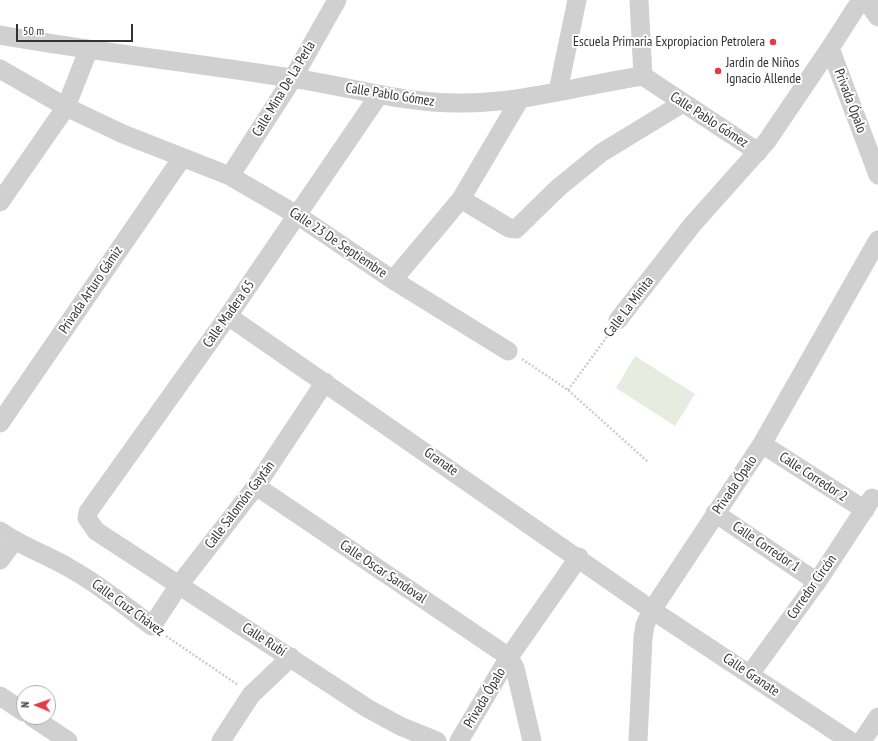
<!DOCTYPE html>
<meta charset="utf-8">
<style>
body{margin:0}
#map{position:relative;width:878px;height:741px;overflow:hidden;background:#fff;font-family:"PT Sans Narrow",sans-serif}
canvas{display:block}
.north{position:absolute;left:16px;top:685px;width:40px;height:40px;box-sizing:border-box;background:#fff;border:1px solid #adadad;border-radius:50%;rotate:272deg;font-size:11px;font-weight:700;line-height:16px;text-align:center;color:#333}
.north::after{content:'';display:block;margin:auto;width:14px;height:18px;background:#e63946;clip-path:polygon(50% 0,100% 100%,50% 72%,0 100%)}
.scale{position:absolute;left:16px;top:24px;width:117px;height:18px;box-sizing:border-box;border:2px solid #333;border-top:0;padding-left:5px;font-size:12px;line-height:14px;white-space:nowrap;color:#333;-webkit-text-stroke:3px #fff;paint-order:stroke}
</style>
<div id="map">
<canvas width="878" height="741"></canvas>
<div class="north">N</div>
<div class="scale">50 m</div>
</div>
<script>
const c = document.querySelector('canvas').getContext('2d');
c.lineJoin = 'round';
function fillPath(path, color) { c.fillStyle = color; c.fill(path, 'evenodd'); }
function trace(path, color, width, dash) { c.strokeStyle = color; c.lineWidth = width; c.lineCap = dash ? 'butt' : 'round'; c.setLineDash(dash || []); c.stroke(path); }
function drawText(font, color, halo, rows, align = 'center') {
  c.font = font + ' "PT Sans Narrow",sans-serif'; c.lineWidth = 4; c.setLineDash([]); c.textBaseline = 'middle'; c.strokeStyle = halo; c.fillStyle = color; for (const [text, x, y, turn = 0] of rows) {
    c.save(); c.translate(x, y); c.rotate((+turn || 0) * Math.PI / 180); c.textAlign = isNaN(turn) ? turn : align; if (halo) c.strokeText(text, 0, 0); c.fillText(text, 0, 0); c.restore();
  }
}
fillPath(new Path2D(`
 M635 356 695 394 675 426 616 388Z`), '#e6ecdf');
trace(new Path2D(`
 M522 359 568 390 648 462
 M568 390 609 334
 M166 636 238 685`), '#cdcdcd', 2.5, [2, 2]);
trace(new Path2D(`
 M639 0 643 76
 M866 0 878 17
 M0 35C97 52 194 63 291 78 348 86 404 104 462 103 523 103 582 85 643 76L758 152
 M830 48 878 175
 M0 69 66 107 123 134 230 176 297 215 393 280 508 351
 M558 91 577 0
 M379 95 228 316 88 512 87 518 96 531 367 708 400 726 437 741
 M230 176 293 78 337 0
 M461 199 509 228 516 229 558 188 601 153 683 103
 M0 202 66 107 88 51
 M393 280 461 199 520 99
 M228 316 652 610 850 741
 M618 320 692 225 767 141 830 48 861 0
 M0 423 182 158
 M762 444 865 510
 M256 486 509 657 515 668 532 741
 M715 513 817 582
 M0 531C22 547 48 555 71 569 100 585 125 606 152 626L179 585 256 486 325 382
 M0 560 14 541
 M750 674 817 582 872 498
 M0 696 24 712
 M32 717 68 741
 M221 741 251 695 291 657
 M459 741 509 657 579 557
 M638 741 643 638 645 625 652 610 762 444 878 240
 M862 741 878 717`), '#d0d0d0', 19);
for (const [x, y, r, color] of [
 [773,42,4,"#e63946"],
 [718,71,4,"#e63946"]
]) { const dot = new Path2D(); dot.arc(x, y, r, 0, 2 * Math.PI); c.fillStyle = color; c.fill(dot); trace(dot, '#fff', 1.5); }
drawText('14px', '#333', '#fff', [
 ["Escuela Primaria Expropiacion Petrolera",765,42],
 ["Jardin de Niños",726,63,"left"],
 ["Ignacio Allende",726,79,"left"]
], 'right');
drawText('14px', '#333', '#fff', [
 ["Calle Mina De La Perla",284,89,-59],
 ["Calle Pablo Gómez",390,95,9],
 ["Privada Ópalo",850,101,69],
 ["Calle Pablo Gómez",709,120,33],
 ["Calle 23 De Septiembre",338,243,34],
 ["Privada Arturo Gámiz",91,290,-56],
 ["Calle La Minita",629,307,-53],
 ["Calle Madera 65",229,314,-55],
 ["Granate",441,462,35],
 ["Calle Corredor 2",813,477,33],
 ["Privada Ópalo",735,485,-56],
 ["Calle Salomón Gaytán",240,505,-53],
 ["Calle Corredor 1",766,547,34],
 ["Calle Oscar Sandoval",383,572,34],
 ["Corredor Circón",812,587,-55],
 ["Calle Cruz Chávez",128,608,36],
 ["Calle Rubí",264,640,33],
 ["Calle Granate",751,675,34],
 ["Privada Ópalo",485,698,-59]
]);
</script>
